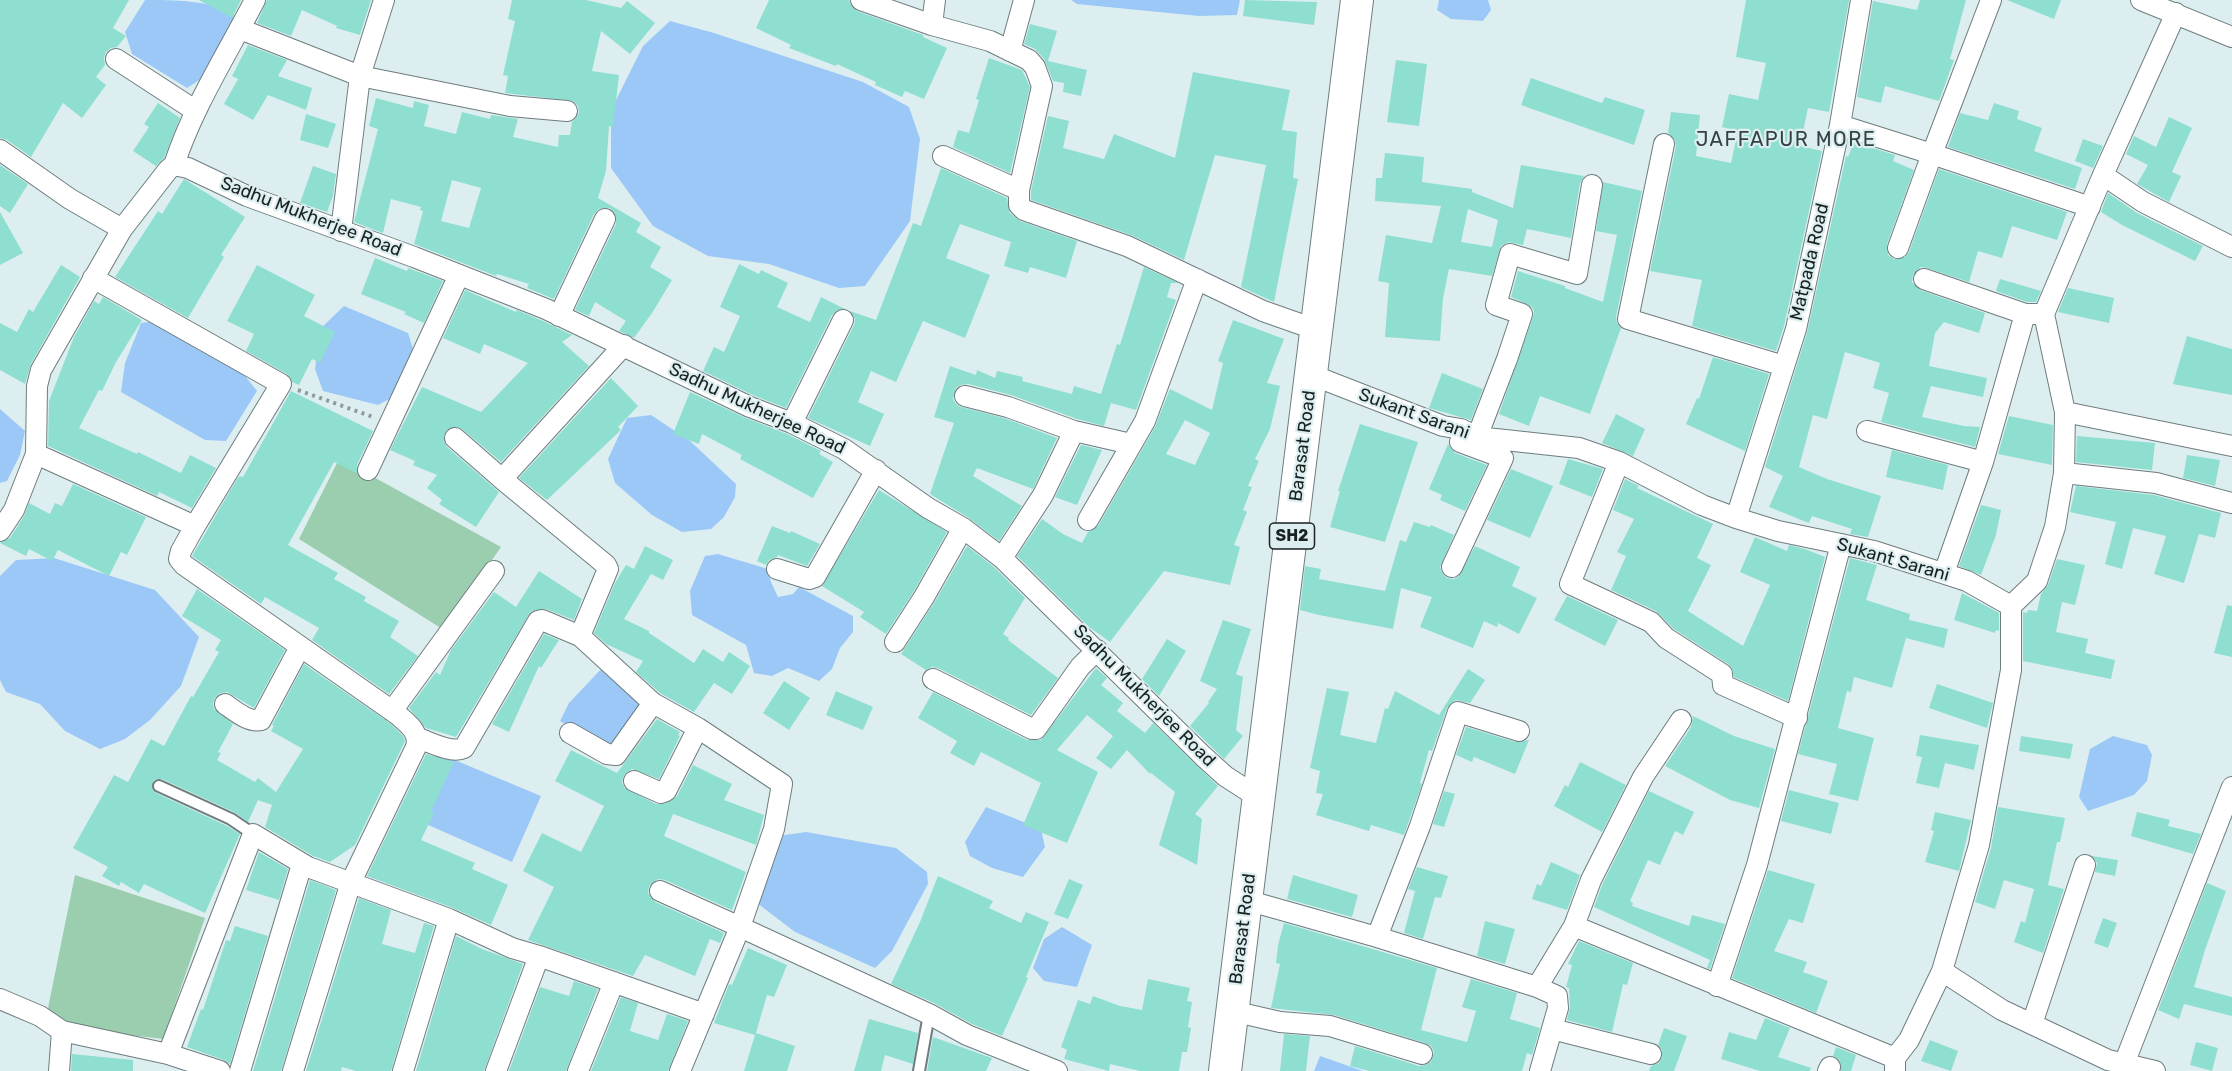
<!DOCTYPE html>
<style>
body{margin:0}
canvas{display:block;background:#ddeef0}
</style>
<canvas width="2232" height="1071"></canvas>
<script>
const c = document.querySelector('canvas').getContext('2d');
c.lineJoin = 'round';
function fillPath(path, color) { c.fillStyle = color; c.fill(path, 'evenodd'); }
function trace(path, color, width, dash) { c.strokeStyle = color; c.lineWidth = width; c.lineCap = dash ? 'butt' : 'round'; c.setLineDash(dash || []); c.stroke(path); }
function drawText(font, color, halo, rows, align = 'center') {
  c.font = font + ' Rubik,sans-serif'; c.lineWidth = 4.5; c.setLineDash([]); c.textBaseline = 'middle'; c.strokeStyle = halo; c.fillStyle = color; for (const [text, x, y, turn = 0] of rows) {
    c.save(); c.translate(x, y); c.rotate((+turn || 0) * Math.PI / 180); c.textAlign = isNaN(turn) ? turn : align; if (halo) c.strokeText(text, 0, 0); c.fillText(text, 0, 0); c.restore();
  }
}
fillPath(new Path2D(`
 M337 463 370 475 501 547 444 630 299 539Z
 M75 875 205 918 163 1039 56 1026 48 1008Z`), '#9bceaf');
fillPath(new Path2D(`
 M145 0C172 0 216 0 234 15L230 35 201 79 187 88 132 54 125 32Z
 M1071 0H1240L1237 15 1199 16 1077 4Z
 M1439 0H1488L1491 10 1483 21 1451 19 1437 10Z
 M670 21 714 33 863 82 909 107 920 139 910 221 865 286 839 288 769 264 708 256 653 226 611 168V110L643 46Z
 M344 306 408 333 413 349 395 396 378 405 323 391 315 369 320 329Z
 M163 320 238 367 257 391 226 441 205 440 121 392 125 363 141 323Z
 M0 409 25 431 20 455 7 481 0 483Z
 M651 415 690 441 736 484 735 497 724 517 711 529 682 532 652 515 615 483 608 459 627 418Z
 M718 554 768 569 771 582 778 597 793 594 799 587 853 616V632L840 648 832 669 819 681 788 668 772 676 754 673 746 645 692 615 690 591 705 556Z
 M54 558 155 590 199 637 181 686 150 720 125 739 100 749 65 731 40 704 6 692 0 680V576L16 560Z
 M605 665 641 698 634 716 610 750 560 721 569 703Z
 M2113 736 2147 745 2152 755 2147 781 2134 795 2088 811 2079 797 2090 749Z
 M445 756 541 796 512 862 417 820Z
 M986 807 1041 829 1045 847 1023 877 992 868 970 856 965 842Z
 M806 832 896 848 927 872 928 884 892 951 875 968 795 932 757 903 771 837Z
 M1062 927 1092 945 1077 987 1044 981 1033 968 1044 939Z
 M1320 1056 1363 1071H1314Z`), '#9cc8f8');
fillPath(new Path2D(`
 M0 0H129L113 28 126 36 117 47 111 48 106 52 104 58 105 65 96 77 106 85 82 118 63 103 31 157 7 140 0 138Z
 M199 0H241L232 18Z
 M267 0H371L360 35 336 28 337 26 302 10 291 36 257 23Z
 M512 0H586L621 8 627 1 655 23 630 54 601 31 592 71 619 75 613 127 609 126 606 171 598 198 641 223 636 232 661 247 650 267 672 280 652 313 634 338 619 331 626 321 595 302 589 316 575 310 616 224 615 213 610 208 599 209 594 214 554 299 527 288 529 284 497 274 496 276 414 244 423 211 420 210 421 207 391 199 383 233 354 222 378 129 369 126 376 98 413 108 414 101 429 105 424 126 456 134 462 112 490 119 491 115 518 119 513 137 558 147 559 135H570L572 122 576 118 579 113 578 106 573 101 505 93 508 76 503 75 515 21 508 19ZM452 180 481 188 469 228 441 221Z
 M769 0H849L852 7 857 11 923 35V37L947 48 924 99 905 91 902 97 875 85 876 82 837 64 836 66 789 48 791 45 756 28Z
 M1245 0 1317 2 1314 25 1243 16Z
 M1746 0H1849L1829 112 1808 108 1800 146 1822 151 1784 326 1776 351 1692 326 1702 280 1650 271 1676 146 1675 140 1668 133 1671 112 1700 115 1696 156 1731 163 1738 131 1722 127 1729 94 1758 100 1766 63 1736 57Z
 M1920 0H1966L1950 59 1954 60 1939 101 1885 86 1881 103 1857 97 1873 1 1917 10Z
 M2007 0H2061L2054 19Z
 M1030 24 1057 31 1048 61 1087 70 1081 96 1063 92 1064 83 1053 81 1044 59 1035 49 1024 44Z
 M248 45 287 60 278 76 312 88 306 110 268 95 253 120 224 104 238 79 232 76Z
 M989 58 1022 70 1030 87 1010 173 953 147 958 130 969 133 979 100 976 99Z
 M1396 60 1427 64 1419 126 1387 122Z
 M1193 72 1290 90 1282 130 1297 132 1293 178 1298 179 1274 302 1241 287 1266 165 1215 155 1184 260 1131 235 1031 200V191L1048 116 1069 121 1063 148 1104 159 1114 134 1175 158Z
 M1531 78 1602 103 1605 97 1645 110 1634 145 1521 105Z
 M158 103 180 118 164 158 156 166 133 151 149 127 144 124Z
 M1994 103 2019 111 2017 119 2042 128 2034 151 2082 168 2075 189 1948 147 1960 113 1988 120Z
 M306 114 336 124 328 148 300 140Z
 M2169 117 2192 128 2172 172 2181 176 2169 202 2137 184 2148 165 2126 154 2134 136 2156 147Z
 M2083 139 2103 146 2093 168 2075 161Z
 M1854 142 1895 155 1893 161 1914 170 1887 244 1888 255 1894 259 1905 257 1909 252 1939 169 2067 212 2057 240 2012 226 2002 258 1978 251 1969 282 1927 268 1921 267 1913 275 1912 282 1920 290 1985 313 1979 333 1944 322 1935 333 1929 366 1987 378 1983 397 1931 386 1922 417 1964 426 1980 427 1975 447 1881 422 1889 393 1873 388 1880 363 1845 352 1827 419 1813 415 1799 467 1827 479 1881 496 1868 537 1850 534 1852 529 1812 516 1809 523 1769 507 1783 476 1765 467 1807 333 1846 156 1848 157Z
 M1385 153 1424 157 1422 182 1472 189V192L1513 208 1521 165 1584 176 1580 183 1571 238 1527 229 1523 245 1508 242 1501 246 1492 276 1449 269 1443 298 1440 341 1385 337 1389 283 1378 281 1386 235 1432 243 1441 206 1375 201 1376 178H1382ZM1468 209 1498 220 1492 247 1461 242Z
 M0 165 28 184 10 213 0 206Z
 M313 166 336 174 333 196 327 212 300 203Z
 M941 168 1007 198 1010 213 1020 221 1077 241 1066 278 1030 267 1028 273 1004 266 1011 242 960 224 946 258 990 275 965 338 923 321 896 382 871 371 858 402 884 414 870 446 808 418 854 325 855 319 850 311 876 320 913 223 921 226Z
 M184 179 245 217 221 255 224 257 188 318 115 277 158 211 162 214Z
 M1603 182 1642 191 1616 317 1617 323 1621 328 1590 414 1540 396 1529 426 1499 414 1533 317 1534 311 1531 306 1511 297 1518 271 1565 286V288L1603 302 1617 235 1596 231Z
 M2108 193 2137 213 2203 246 2195 261 2122 225 2101 212Z
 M0 212 23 253 0 265Z
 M375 258 407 271 408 268 443 281 424 323 404 314 406 312 361 294Z
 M739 264 759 274 761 270 788 283 777 307 810 322 821 297 845 309 837 310 832 315 786 408 755 396 703 371 714 347 724 352 740 316 720 307Z
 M61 265 80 277 31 364 25 384 0 370V323L17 332 29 309 33 312Z
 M257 265 315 295 304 316 335 332 320 363 312 359 299 385 292 382 287 374 246 351 254 334 227 321Z
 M1144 267 1178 283H1171L1167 297 1176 300 1136 410 1111 403 1104 426 1077 419 1011 395 968 384 961 385 956 388 953 399 956 404 961 407 1004 418 1057 438 1033 489 977 468 973 476 1022 506 999 541 969 518 930 494 954 423 934 417 950 366 976 375 977 370 995 378 997 371 1023 377 1022 381 1072 394 1074 386 1101 394 1117 344 1120 345Z
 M2000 279 2041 291 2036 302H2027L1996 291Z
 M2068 288 2114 298 2109 323 2058 312Z
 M465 290 516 312 517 310 541 320 572 335 562 342 589 366 501 462 462 429 452 427 446 431 444 441 447 447 499 492 476 527 439 504 442 500 427 488 437 475 413 465 415 461 390 450 422 387 481 412 528 363 484 344 480 354 443 338Z
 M103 297 142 320 116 362 102 391 99 390 79 428 137 454 138 452 181 473 190 455 216 468 192 508 159 492 157 496 48 446 49 401 74 337 94 301 99 304Z
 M1233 320 1284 339 1267 383 1280 386 1270 429 1255 459 1259 461 1248 486 1252 487 1243 510 1247 512 1234 545 1240 547 1230 585 1164 571 1110 642 1089 627 1017 556 1042 519 1063 534 1082 543 1088 532 1098 526 1155 427 1170 389 1212 410 1223 363 1218 361ZM1185 420 1210 433 1195 465 1166 454Z
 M2187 336 2232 349V395L2173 384Z
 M1713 357 1769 374 1745 451 1686 424 1697 398 1699 399Z
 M1442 373 1483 389 1471 420 1429 408Z
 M611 378 638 406 618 427 621 430 547 500 519 478Z
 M291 391 373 431 357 465V473L334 462 288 545 338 573 334 579 366 597 364 601 399 621 390 637 418 656 389 694 312 640 319 628 265 597 261 604 192 556 237 479 240 476 243 477Z
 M690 392 746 418 787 434 821 451 819 454 833 462 813 498 740 459 742 455 702 434 699 444 673 434Z
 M1616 414 1645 429 1633 456 1602 443Z
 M2009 416 2053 425 2052 465 1998 454Z
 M1360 424 1418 442 1385 542 1330 527 1340 491H1338Z
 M2077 436 2155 443 2152 470 2076 462Z
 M1448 444 1455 453 1487 465 1465 511 1440 500 1442 495 1429 489Z
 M1081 445 1102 450 1077 505 1055 497Z
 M1892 450 1948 465 1943 490 1886 477Z
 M2187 455 2220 460 2215 486 2183 478Z
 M1568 459 1603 469 1592 497 1559 484Z
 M1511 469 1553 486 1530 538 1487 520Z
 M1625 479 1639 486 1637 488 1713 524 1697 558 1711 565 1688 611 1743 646 1770 585 1740 572 1755 537 1787 551 1789 545 1805 549 1825 557 1788 701 1734 677 1732 668 1728 664 1674 629 1656 611 1611 590 1626 556 1617 552 1634 519 1613 510Z
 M73 484 146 517 127 555 121 552 109 576 58 550 52 561 29 549 26 556 0 543 10 538 24 516 29 503 50 514 55 503 62 506Z
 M2076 486 2154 495 2221 513 2215 538 2199 534 2184 583 2154 574 2166 536 2133 528 2122 569 2105 564 2116 522 2070 512Z
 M879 490 947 532 914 591 886 634 860 617 864 612 822 586Z
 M1981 505 2001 510 1996 535 1981 575 1959 566Z
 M1414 522 1430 527 1431 525 1454 535 1440 567 1442 573 1447 578 1454 579 1459 576 1475 546 1520 567 1512 586 1537 598 1519 634 1498 623 1497 627 1484 621 1473 648 1420 627 1432 597 1401 588 1393 629 1319 615 1300 610 1305 566 1321 569 1319 579 1385 591 1400 540 1406 542Z
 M772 526 790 533 791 531 820 544 807 566 778 555 777 557 769 560 766 565 757 561Z
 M645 546 673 560 663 580 651 574 624 619 649 631V633L694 663 703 649 723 662 729 652 750 666 732 694 714 683 694 712 660 693 636 672 643 661 606 644 594 633 615 583 626 565 634 569Z
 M967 546 994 567 1025 598 1003 634 1009 638 1008 640 1058 678 1031 715 938 668 932 667 926 670 901 654 934 603Z
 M1850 558 1877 565 1866 600 1910 614 1909 620 1948 629 1944 648 1906 638 1892 688 1854 677 1851 692 1847 691 1838 728 1874 738 1858 801 1829 794 1837 764 1798 754Z
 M2057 559 2085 565 2075 605 2062 602 2056 632 2088 639 2085 653 2115 660 2111 679 2023 661V612L2027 613 2028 610 2037 611 2041 594 2048 585Z
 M539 571 582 599 574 620 546 609 531 611 456 737 426 728 409 708 436 672 440 675 451 650 494 592 516 607Z
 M197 589 285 650 254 708 227 692 220 693 215 698 213 703 214 709 233 724 218 752 221 753 217 760 255 782 258 778 276 792 303 749 271 731 274 726 272 725 304 664 391 724 403 736 405 741 355 845 330 862 313 856 265 827 272 805 258 800 248 822 234 812 162 779 154 780 152 787 156 793 227 826 240 834 205 913 144 884 139 893 121 882 119 886 102 876 108 867 73 848 114 775 128 782 151 739 164 746 191 696 193 697 219 652 215 650 221 640 182 616Z
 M1962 593 1999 613V631L1996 630 1995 633 1954 620Z
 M1567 596 1618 620 1605 646 1554 620Z
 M2227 605 2232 606V657L2214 653Z
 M1223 620 1251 629 1236 674 1243 677 1236 730 1243 736 1224 759 1190 726 1209 703 1208 702 1217 689 1200 681Z
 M544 634 559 640 541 668 539 666 509 732 492 724Z
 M1167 639 1186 651 1159 696 1142 679Z
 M1096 668 1107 678 1101 685 1123 703 1117 711 1145 733 1153 723 1218 786 1195 814 1202 819 1197 865 1159 845 1175 792 1151 773 1150 774 1127 750 1111 769 1096 758 1113 736 1087 715 1057 750 1098 772 1067 843 1023 825 1041 783 981 752 974 766 950 753 957 741 918 718 933 692 1027 740H1041Z
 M1468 669 1485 680 1470 703 1456 700 1447 708 1432 751 1429 750 1420 783 1422 784 1404 835 1371 825 1369 831 1316 815 1323 794 1316 793 1320 771 1310 768 1327 688 1349 692 1340 735 1376 743 1385 708 1388 709 1395 691 1439 715Z
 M784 681 810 698 789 730 763 713Z
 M1937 684 1993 703 1987 728 1929 708Z
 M836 691 873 707 863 730 826 715Z
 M1693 716 1734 736 1775 749 1759 808 1730 800 1665 766 1691 727Z
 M657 719 680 732 678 735 680 736 659 779 632 769 627 772 623 777 622 783 625 788 656 804H665L677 796 693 765 732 784 724 800 764 815 756 845 673 814 664 836 746 872 732 910 665 880 658 879 649 886 648 893 655 902 724 933 720 943 710 939 695 976 645 955 633 976 528 940 554 887 523 871 542 833 581 852 604 806 555 781 571 750 617 773Z
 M1466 727 1515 742 1529 740 1515 774 1474 757 1472 762 1456 755Z
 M1920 735 1979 745 1974 770 1945 763 1939 788 1916 783 1922 757 1916 756Z
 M2021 736 2073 744 2070 759 2019 751Z
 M426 754 454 762 431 811 434 813 421 840 475 863 472 869 508 885 491 925 453 908 367 876Z
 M1580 762 1626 785 1602 832 1554 806 1565 785 1568 787Z
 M1789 790 1839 803 1831 834 1781 821Z
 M1444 791 1455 794 1444 827 1433 824Z
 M1649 791 1694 812 1683 835 1675 831 1660 865 1648 860 1630 901 1633 903 1632 906 1689 926 1692 915 1725 924 1710 969 1707 968 1710 960 1594 907 1602 885Z
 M1998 807 2065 818 2060 842H2057L2048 885 2064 889 2043 953 2014 942 2021 921 2025 923 2034 889 2004 880 1995 909 1975 902 1991 848Z
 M1935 812 1971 820 1959 871 1925 862 1934 831 1931 830Z
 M2137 812 2170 820 2168 826 2201 834 2193 854 2131 836Z
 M259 852 288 869 279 900 246 890Z
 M2092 856 2118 860 2115 876 2095 872 2097 863Z
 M1551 862 1580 875 1567 910 1532 899 1537 884 1541 886Z
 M1417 867 1448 876 1441 898 1435 897 1423 939 1404 933 1415 891 1408 889Z
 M1768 870 1815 884 1803 923 1789 919 1774 951 1807 962 1803 972 1828 981 1816 1013 1732 978Z
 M1293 875 1358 895 1352 917 1287 899Z
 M938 876 993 901 989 908 1021 923 1026 912 1049 922 1026 977 1028 978 1002 1036 972 1024 934 1003 891 984 920 922Z
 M1069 879 1083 885 1068 919 1054 914Z
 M310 880 336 890 281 1071H253Z
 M2207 883 2226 891 2205 950 2194 987 2232 997V1016L2184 1004 2179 1019 2158 1010Z
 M359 898 391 910 382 944 415 953 424 923 434 926 391 1071H356L342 1067 341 1071H306Z
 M2103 918 2117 923 2108 948 2094 943Z
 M1485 921 1515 929 1505 964 1477 956Z
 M1284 923 1437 968 1421 1030 1467 1042 1476 1011 1462 1007 1471 979 1517 993 1510 1019 1540 1028 1532 1055 1527 1053 1522 1071H1369L1350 1066 1355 1046 1419 1066 1425 1065 1431 1062 1434 1052 1431 1046 1425 1043 1334 1015 1271 1008 1280 964 1276 963 1278 945Z
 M235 926 268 936 230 1064 224 1060 187 1047 201 1009 203 1010 226 940 230 941Z
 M456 936 482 949 523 964 484 1071H416Z
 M1579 941 1633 963 1627 985 1623 984 1612 1032 1567 1020 1570 1007 1569 988 1566 987 1572 965 1568 964Z
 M748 948 787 965 774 997 767 995 756 1033 795 1046 787 1071H744L755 1035 714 1023 729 984 732 985Z
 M1148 979 1190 988 1187 1001 1192 1002 1188 1027 1191 1028 1187 1052H1182L1179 1071H1140L1110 1064 1109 1071 1064 1059 1067 1050 1061 1047 1078 1000 1090 1004 1093 996 1120 1006 1142 1010Z
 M574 981 598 989 566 1071H509L540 987 569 996Z
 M621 997 638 1003 630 1031 658 1040 667 1014 688 1021 668 1071H591Z
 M1765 1018 1790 1028 1778 1057 1811 1068 1810 1071H1760L1721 1059 1729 1032 1756 1040Z
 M869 1019 918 1033 913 1064 885 1055 881 1071H854Z
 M1664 1028 1687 1036 1674 1071H1649L1651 1066 1659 1063 1662 1057V1050L1658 1045Z
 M1284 1034 1310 1036 1306 1071H1280Z
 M933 1037 992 1058 986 1071H927Z
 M1930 1040 1958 1051 1951 1071 1921 1061Z
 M2196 1042 2218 1048 2212 1071 2190 1065Z
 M1836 1047 1856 1055 1851 1071H1841L1840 1061 1833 1056Z
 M72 1054 133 1060V1071H71Z`), '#8edfd0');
const lane = new Path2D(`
 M159 786 231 819 253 834
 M919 1071 929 1014`);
const street = new Path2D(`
 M861 0 932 25 990 41 1029 60 1035 67 1042 86 1019 190V205L1024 210 1127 246 1263 311 1317 330
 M2141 0 2232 37
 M932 25 935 0
 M240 29 360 76 510 106 567 111
 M1010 51 1024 0
 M116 59 196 111
 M1840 125 1932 154 1991 0
 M1664 144 1628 319 1784 366
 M0 150 70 199 122 229 168 170 174 165 188 168 247 196 414 257 546 309 750 407 792 423 844 449 928 508 963 528 1002 558 1203 756 1225 776 1259 798
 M943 156 1019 190
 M174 165C193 107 227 54 255 0
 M2103 175 2143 202 2232 247
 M341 231 360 76 384 0
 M1898 248 1932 154 2090 207
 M93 278 281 384 195 526 181 551 179 559 184 565 398 715C408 724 420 732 416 747L351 882 293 1071
 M1924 279 2025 314
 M559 316 605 219
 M624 345 502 479 606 565 608 569 580 636 653 703 698 728 782 784 774 829 740 927 929 1014 967 1035 1057 1071
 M1312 375 1443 426 1461 429 1477 437 1579 448 1619 462 1702 505 1736 518 1778 531 1874 551 1967 581 2011 606V670L1979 845 1942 971 1909 1040 1895 1058V1071
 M965 396 1008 407 1074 431 1131 444
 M2065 412 2232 446
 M792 423 843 320
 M1867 431 1983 462
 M1477 437 1507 359 1522 314 1496 305 1510 254 1577 274 1592 185
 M455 438 502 479
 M36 454 195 526
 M1619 462 1570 584 1651 622 1666 638 1722 674 1723 685 1797 718
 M368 470 459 275
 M2064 473 2156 483 2232 503
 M1736 518 1796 329 1840 125 1861 0
 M1088 520 1145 421 1197 279
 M0 531 14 510 36 454 37 386 41 370 122 229
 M1002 558 1043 495 1074 431
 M1452 567 1503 458 1460 442
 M777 569 809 579 815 577 876 470
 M1944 573 1983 462 2025 314H2044L2103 175 2176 13
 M2011 606 2037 581 2055 527 2064 473 2065 412 2044 314
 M895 642 924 597 963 528
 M933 679 1032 729H1036L1080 667 1097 650
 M225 704C235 711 249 723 261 720L300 647
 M392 711 494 571
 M570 733 607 754 616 755 653 703
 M418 738C430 742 451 754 464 748L538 621 542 620 580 636
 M634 781 661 793 666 791 698 728
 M660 891 740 927 680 1071
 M1246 900 1377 937 1537 987 1574 926 1591 880 1643 777 1681 720
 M1574 926 1895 1058
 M1377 937 1420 826 1458 712 1519 731
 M1942 971 2002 1010 2108 1060 2155 1071
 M1717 986 1757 865 1841 544
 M1537 987 1557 996 1558 1008 1540 1071
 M0 999 40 1016 62 1031 59 1071
 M1232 1011 1280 1022 1330 1026 1422 1054
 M2032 1024 2085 865
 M1552 1029 1651 1054
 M62 1031 168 1054 220 1071
 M168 1054 253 834 308 867 449 919 512 948 539 956 704 1014
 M2124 1064 2232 787
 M240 1071 302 864
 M403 1071 449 919
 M496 1071 539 956
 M578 1071 614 982
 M1828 1071 1830 1067`);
const primary = new Path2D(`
 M1225 1071 1357 0`);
trace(lane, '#6e7d7f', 14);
trace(street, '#6e7d7f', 22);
trace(primary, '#6e7d7f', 34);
trace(new Path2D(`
 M298 390 373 417`), '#8e9b9c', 4, [3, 4.5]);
trace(lane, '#fff', 10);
trace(street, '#fff', 20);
trace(primary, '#fff', 32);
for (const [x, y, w] of [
 [1292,536,45]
]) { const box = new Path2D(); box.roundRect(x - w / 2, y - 13, w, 26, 4.5); c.fillStyle = '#ddeef0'; c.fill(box); trace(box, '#1a2121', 1.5); }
drawText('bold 16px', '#1a2121', null, [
 ["SH2",1292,536]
]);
drawText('18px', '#1a2121', '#ddeef0', [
 ["Sadhu Mukherjee Road",311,217,21],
 ["Matpada Road",1810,262,-77],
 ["Sadhu Mukherjee Road",757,409,25],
 ["Sukant Sarani",1414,414,20],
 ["Barasat Road",1303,446,-83],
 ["Sukant Sarani",1893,560,16],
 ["Sadhu Mukherjee Road",1144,696,45],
 ["Barasat Road",1243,929,-83]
]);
c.letterSpacing = '1.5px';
drawText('20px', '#344243', '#ddeef0', [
 ["JAFFAPUR MORE",1786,140]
]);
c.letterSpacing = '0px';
</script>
